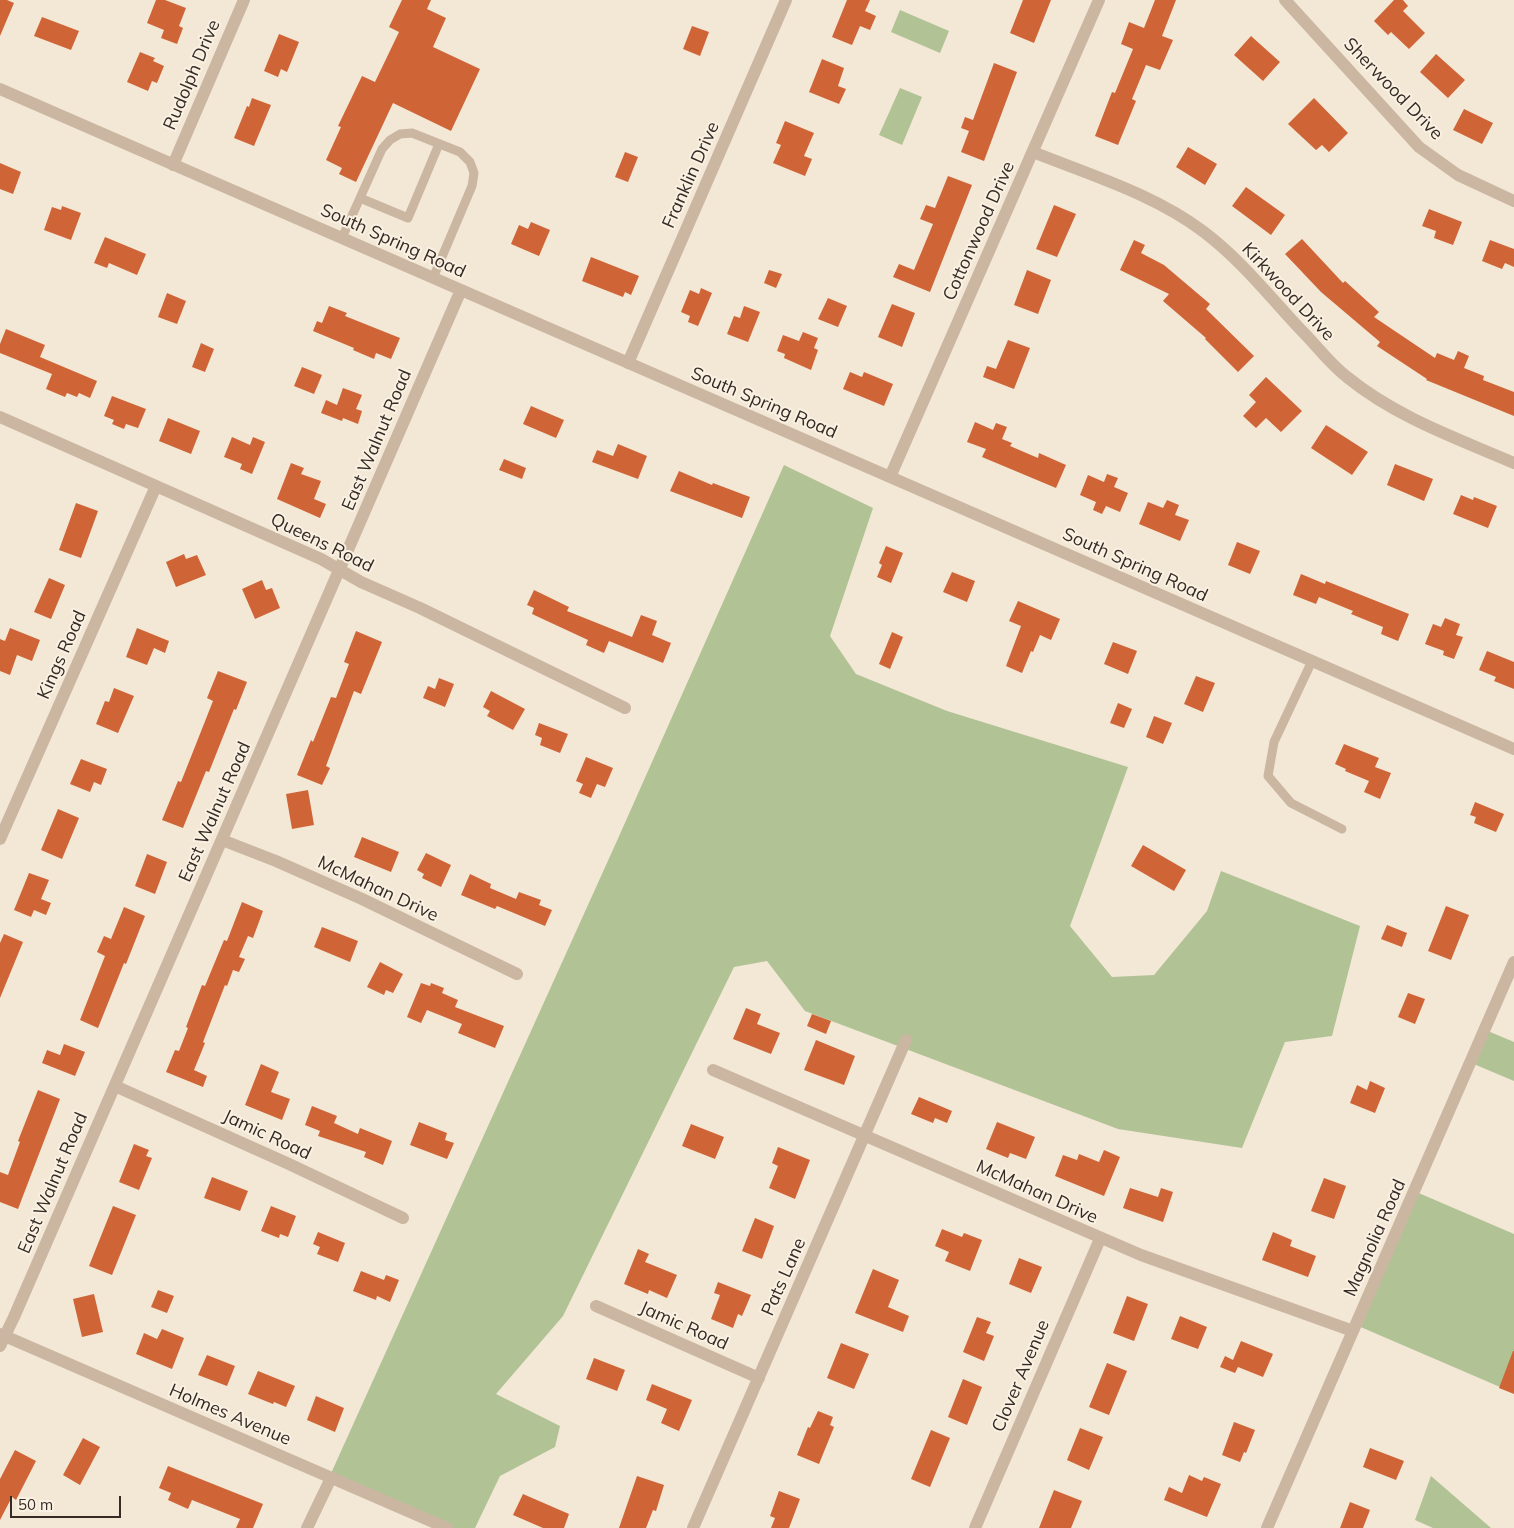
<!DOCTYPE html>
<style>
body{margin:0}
#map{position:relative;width:1514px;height:1528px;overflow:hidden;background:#f3e7d6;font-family:Mulish,sans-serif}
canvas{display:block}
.scale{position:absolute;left:10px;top:1496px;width:111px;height:22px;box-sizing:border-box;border:2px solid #352b25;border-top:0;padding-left:6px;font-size:15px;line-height:18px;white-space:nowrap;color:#352b25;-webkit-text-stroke:4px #faf1e2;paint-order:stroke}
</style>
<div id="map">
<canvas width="1514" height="1528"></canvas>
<div class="scale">50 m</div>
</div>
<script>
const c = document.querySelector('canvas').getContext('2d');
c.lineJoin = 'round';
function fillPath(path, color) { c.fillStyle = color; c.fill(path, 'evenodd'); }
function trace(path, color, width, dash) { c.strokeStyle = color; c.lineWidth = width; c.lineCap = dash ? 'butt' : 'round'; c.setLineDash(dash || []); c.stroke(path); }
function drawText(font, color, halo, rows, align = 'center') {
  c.font = font + ' Mulish,sans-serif'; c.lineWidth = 4; c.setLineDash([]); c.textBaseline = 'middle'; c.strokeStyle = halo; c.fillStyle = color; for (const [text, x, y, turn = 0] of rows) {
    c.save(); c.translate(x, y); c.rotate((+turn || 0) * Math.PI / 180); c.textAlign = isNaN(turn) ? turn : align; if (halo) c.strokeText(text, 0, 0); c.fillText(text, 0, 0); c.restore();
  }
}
fillPath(new Path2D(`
 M900 10 949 31 940 53 891 32Z
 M900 88 922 97 902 145 879 135Z
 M784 465 873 508 830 636 856 674 947 711 1128 767 1070 926 1112 977 1154 975 1207 911 1221 871 1360 926 1332 1036 1285 1042 1242 1148 1118 1129 805 1011 767 961 734 967 563 1316 496 1394 560 1426 555 1447 500 1476 475 1528H436L328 1480 616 843Z
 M1483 1029 1514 1042V1081L1469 1062Z
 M1414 1191 1514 1234V1393L1356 1325Z
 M1431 1476 1491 1528H1433L1415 1520Z`), '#b1c295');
fillPath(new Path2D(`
 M0 0H7L14 3 0 36Z
 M156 0H165L186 8 179 26 183 28 177 44 161 38 164 30 147 23Z
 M402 0H431L427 9 446 18 433 47 480 69 451 131 393 103 356 182 339 174 342 168 326 160 341 127 338 126 362 76 375 82 399 32 389 27Z
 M847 0H870L865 11 876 16 870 30 860 26 852 45 832 37Z
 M1023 0H1051L1034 43 1010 33Z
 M1155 0H1176L1162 36 1173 40 1160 70 1146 65 1132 99 1136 101 1118 145 1095 136 1112 92 1115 93 1133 49 1121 44 1129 22 1144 28Z
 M1394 0H1403L1408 6 1403 11 1425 33 1409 49 1391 32 1388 35 1374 21Z
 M42 17 79 31 71 50 34 36Z
 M692 26 709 32 700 56 683 49Z
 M279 34 299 42 287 72 281 69 278 77 264 71Z
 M1251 36 1280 62 1263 81 1234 55Z
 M140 52 155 58 153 61 164 66 157 83 152 81 148 91 127 82Z
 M1436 54 1465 80 1448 98 1420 72Z
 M822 59 844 68 838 86 846 89 839 104 809 92Z
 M994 63 1017 72 984 161 961 152 969 131 961 128 965 117 973 120Z
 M252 98 271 105 254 146 234 138 247 106 249 107Z
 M1314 98 1348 133 1329 152 1322 145 1316 150 1288 124Z
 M1464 109 1493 123 1482 144 1453 130Z
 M785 121 814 133 804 156 812 159 805 176 773 163 781 145 776 143Z
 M1188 147 1217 164 1205 185 1176 167Z
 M625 152 638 157 628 182 615 177Z
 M0 163 21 172 13 194 0 189Z
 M948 176 972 185 930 292 893 277 899 264 914 270 933 224 920 219 926 205 935 208Z
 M1246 187 1285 215 1271 235 1232 206Z
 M1054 205 1076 214 1057 257 1036 249Z
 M62 206 81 213 71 240 44 230 52 207 61 210Z
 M1429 209 1462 222 1453 245 1434 238 1436 231 1422 226Z
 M531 222 550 230 539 256 511 244 519 225 528 229Z
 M105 237 146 254 137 275 109 263 107 268 94 263Z
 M1302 239 1343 283 1345 281 1379 312 1374 317 1435 358 1437 353 1454 360 1458 351 1469 356 1464 368 1484 376 1483 380 1514 392V416L1426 380 1427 379 1377 346 1380 342 1321 292 1285 254Z
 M1134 240 1145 245 1141 253 1164 265 1210 304 1206 309 1254 356 1238 372 1205 339 1206 338 1163 301 1169 294 1120 270Z
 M1490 240 1514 249V267L1505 263 1502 269 1482 261Z
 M591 257 639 276 631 295 625 292 623 297 582 281Z
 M769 270 782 274 776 288 764 283Z
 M1027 270 1051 280 1038 314 1014 305Z
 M701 288 712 293 698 326 688 322 690 316 681 312 690 290 699 294Z
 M167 293 186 301 177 324 158 317Z
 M828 298 847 306 838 327 818 319Z
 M892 304 915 313 902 347 878 337Z
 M329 306 347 313 345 316 400 338 391 359 376 353 374 359 353 350 354 348 313 331 317 321 322 323Z
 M744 306 760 312 748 342 727 334 734 316 740 318Z
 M6 329 45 345 40 357 97 381 90 398 79 393 77 397 67 393 65 397 46 389 52 374 0 353V344Z
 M803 332 818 338 814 348 818 350 811 370 784 358 785 354 777 351 783 335 799 341Z
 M1008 340 1030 348 1014 389 983 377 987 366 996 369Z
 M201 343 214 349 205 372 192 367Z
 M302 367 322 375 314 394 294 386Z
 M850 372 862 377 864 372 893 384 884 406 843 389Z
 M1266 377 1302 411 1281 432 1266 418 1256 428 1243 416 1256 402 1249 395Z
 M343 388 362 395 356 409 362 411 358 424 343 418 342 421 321 413 326 400 337 405Z
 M112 396 146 409 138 428 126 424 124 429 112 424 114 420 104 416Z
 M531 406 564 420 556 438 523 424Z
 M168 418 200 431 191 454 159 441Z
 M975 422 993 430 996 423 1007 427 1002 439 1012 443 1010 446 1038 458 1039 453 1066 465 1056 488 982 457 986 449 967 442Z
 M1326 425 1368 452 1352 475 1311 448Z
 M232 437 250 445 253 437 265 442 252 474 240 469 242 464 224 457Z
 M618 444 647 456 638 479 592 462 597 450 613 456Z
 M504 459 526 468 522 479 499 470Z
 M291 463 304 468 301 474 321 481 314 499 326 504 320 518 277 499Z
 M1395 464 1433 479 1424 501 1387 485Z
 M679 471 712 485 713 483 750 497 742 518 670 491Z
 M1107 474 1118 478 1114 487 1128 493 1120 512 1106 506 1102 514 1093 510 1096 502 1080 495 1088 475 1104 482Z
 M1461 495 1473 500 1474 497 1497 506 1488 528 1453 514Z
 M1167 500 1179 505 1175 515 1189 520 1180 541 1139 524 1148 502 1163 508Z
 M76 503 98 511 81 558 59 550Z
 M1237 542 1260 551 1250 574 1228 565Z
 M886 546 903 553 891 583 877 577 882 565 879 563Z
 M184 554 186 559 197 555 206 575 176 587 166 562Z
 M952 572 975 581 967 602 943 592Z
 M1301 574 1325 584 1326 581 1409 614 1398 641 1381 634 1383 627 1351 614 1353 611 1319 597 1316 604 1293 595Z
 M49 578 65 585 51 619 34 612Z
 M262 580 266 590 272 588 280 608 255 619 242 589Z
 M534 590 569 607 567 611 632 637 641 615 657 621 652 635 671 643 663 663 609 641 604 653 586 645 588 640 532 614 534 608 527 605Z
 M1018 601 1060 619 1051 640 1040 635 1033 652 1031 651 1022 673 1006 666 1021 626 1009 621Z
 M1445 618 1460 624 1456 635 1463 637 1454 659 1443 655 1444 651 1425 644 1433 624 1441 627Z
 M10 628 40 640 32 661 17 655 10 675 0 671V639L5 641Z
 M137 628 169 641 165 653 154 648 147 665 126 657Z
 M356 631 382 642 361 694 354 691 326 766 330 768 322 785 297 775 311 740 313 742 331 697 336 698 349 664 344 662Z
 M892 632 903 637 890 669 879 664Z
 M1113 642 1137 651 1128 674 1104 664Z
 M1487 651 1514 662V689L1494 681 1496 677 1479 670Z
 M218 671 247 682 236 710 234 709 209 772 206 771 183 828 162 820 178 781 181 782 213 701 207 698Z
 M1196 676 1215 683 1203 712 1184 704Z
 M439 678 454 684 445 707 423 698 428 686 435 689Z
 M114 688 134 696 118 733 96 724 105 701 109 702Z
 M491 691 525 709 513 730 487 716 490 711 483 707Z
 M1118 703 1132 709 1124 728 1110 723Z
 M1154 716 1172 723 1163 744 1146 737Z
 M539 723 568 734 560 753 540 745 542 738 535 735Z
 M1344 744 1379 758 1375 767 1391 773 1380 799 1364 792 1369 781 1345 771 1346 769 1335 764Z
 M586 757 613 768 605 787 597 784 591 798 579 793 583 784 576 781Z
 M81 759 107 769 101 785 94 782 90 792 70 784Z
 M308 790 314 825 292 829 286 794Z
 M1475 802 1504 814 1496 832 1474 823 1476 817 1470 815Z
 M58 809 79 818 62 859 41 850Z
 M362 837 399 852 391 872 354 857Z
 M1143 845 1186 870 1174 891 1131 866Z
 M426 853 451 865 441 887 422 878 424 874 417 870Z
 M147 854 167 862 155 894 135 886Z
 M29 873 49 880 41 899 51 903 46 915 34 910 31 917 14 910Z
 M470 874 491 884 490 888 516 899 519 892 541 900 539 905 552 910 545 926 497 906 495 909 461 895Z
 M242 902 263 911 253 938 248 936 239 957 245 959 239 972 233 970 227 986 225 985 203 1042 205 1043 194 1070 207 1076 203 1087 166 1072 175 1050 179 1051 188 1028 186 1027 202 985 205 986 224 940 227 941Z
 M1446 906 1469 915 1451 960 1428 951Z
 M124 907 145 916 126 964 124 963 98 1028 80 1020 105 956 97 952 104 936 111 939Z
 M1387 925 1407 933 1402 947 1381 939Z
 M322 927 358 941 350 962 314 947Z
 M4 934 23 942 0 998V943Z
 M380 962 403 974 393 993 386 990 384 995 367 987Z
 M421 983 430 986 431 983 444 988 442 993 458 1000 455 1007 504 1026 495 1048 458 1033 462 1024 427 1010 421 1023 407 1017Z
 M1408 993 1425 999 1415 1024 1398 1017Z
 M746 1008 761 1014 757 1024 780 1033 771 1054 733 1039Z
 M812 1014 831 1021 826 1034 807 1026Z
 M816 1040 855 1056 844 1085 804 1070Z
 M64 1044 85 1052 75 1076 42 1063 47 1050 60 1055Z
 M261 1064 279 1072 271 1092 290 1099 282 1120 245 1105Z
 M1370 1081 1385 1088 1375 1113 1350 1103 1357 1085 1367 1090Z
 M38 1090 60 1099 18 1209 0 1202V1172L8 1175 20 1142 18 1141Z
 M919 1097 952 1111 947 1123 935 1118 933 1123 911 1114Z
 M312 1106 337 1116 334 1123 358 1134 360 1128 392 1141 383 1165 364 1157 366 1152 318 1136 320 1131 305 1125Z
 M419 1122 447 1133 445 1140 454 1143 447 1159 410 1145Z
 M997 1122 1035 1137 1026 1159 1010 1153 1008 1158 986 1149Z
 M691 1124 724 1137 715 1159 682 1146Z
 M134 1144 149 1150 146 1156 152 1158 139 1190 119 1182Z
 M778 1147 810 1160 795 1199 769 1188 778 1166 772 1163Z
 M1104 1150 1120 1157 1104 1196 1055 1176 1063 1155 1077 1160 1079 1154 1099 1162Z
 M212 1177 248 1191 240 1211 204 1198Z
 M1324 1178 1346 1186 1334 1219 1311 1211Z
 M1130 1188 1158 1197 1161 1188 1173 1192 1163 1222 1123 1208Z
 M113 1206 136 1215 112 1275 89 1266Z
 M271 1206 296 1216 288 1237 280 1234 279 1238 261 1231Z
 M755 1218 774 1226 762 1259 742 1251Z
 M942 1229 962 1237 964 1233 982 1240 970 1271 945 1261 949 1252 935 1246Z
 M318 1232 345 1243 338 1262 317 1254 320 1247 313 1244Z
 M1273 1232 1292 1240 1290 1246 1316 1256 1308 1277 1262 1260Z
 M638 1249 649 1254 645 1262 677 1275 667 1298 649 1290 648 1294 624 1284Z
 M1019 1258 1042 1267 1031 1293 1009 1284Z
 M873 1269 899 1280 888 1307 909 1316 903 1332 855 1313Z
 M361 1271 384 1280 386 1275 399 1280 390 1302 377 1296 376 1300 353 1291Z
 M718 1282 751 1295 742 1316 738 1314 733 1328 711 1319 720 1295 714 1293Z
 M158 1290 174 1296 167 1313 151 1307Z
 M94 1294 103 1332 82 1337 73 1299Z
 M1127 1296 1148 1304 1134 1341 1113 1333Z
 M1180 1316 1207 1327 1198 1349 1171 1339Z
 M977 1317 991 1322 986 1333 994 1336 984 1361 963 1352Z
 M162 1329 184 1338 172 1369 136 1354 144 1333 157 1339Z
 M1241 1341 1273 1354 1263 1377 1238 1367 1235 1373 1220 1367 1225 1356 1233 1360Z
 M841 1343 869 1354 854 1389 827 1378Z
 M1513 1351H1514V1394L1499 1388Z
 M207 1355 235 1366 227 1386 198 1375Z
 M594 1358 625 1370 617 1391 586 1379Z
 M1107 1363 1127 1371 1109 1415 1089 1407Z
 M258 1371 295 1386 286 1407 274 1402 273 1404 248 1394Z
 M963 1379 982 1387 967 1425 948 1417Z
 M652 1384 692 1400 679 1431 661 1423 667 1409 646 1400Z
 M316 1396 344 1408 335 1432 307 1420Z
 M818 1411 833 1417 830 1425 834 1427 819 1464 797 1455 808 1427 810 1428Z
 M1234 1422 1255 1430 1246 1453 1244 1452 1240 1462 1222 1455Z
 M1080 1428 1103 1437 1089 1470 1067 1460Z
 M931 1430 950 1438 930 1487 911 1479Z
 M83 1438 100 1447 80 1485 63 1475Z
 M1370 1448 1404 1461 1396 1480 1363 1467Z
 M15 1450 36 1461 16 1500 12 1497 0 1520V1479Z
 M168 1466 263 1504 253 1528H236L240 1519 192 1500 188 1509 168 1500 171 1493 159 1488Z
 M1189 1475 1202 1481 1204 1477 1221 1484 1207 1517 1164 1500 1169 1487 1182 1493Z
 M637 1476 664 1485 656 1511 653 1510 646 1528H619Z
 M1054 1490 1082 1501 1071 1528H1039Z
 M779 1491 800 1499 789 1528H771L775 1518 770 1516Z
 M523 1494 569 1514 564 1528H543L513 1515Z
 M1350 1502 1370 1510 1363 1528H1340Z`), '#cf6537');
trace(new Path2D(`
 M360 198 408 218 439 144
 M342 238 382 149 390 140 400 134 412 133 460 152 470 162 474 173 472 186 433 278
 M1312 661 1274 742 1268 776 1291 803 1342 829`), '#cbb7a1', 9);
trace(new Path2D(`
 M1285 0 1419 147 1458 175 1514 201
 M0 89 1514 749
 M1033 152C1090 175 1154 194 1204 232 1241 260 1270 297 1302 331 1317 346 1330 364 1347 377 1396 417 1456 438 1514 463
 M173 165 244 0
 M628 363 786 0
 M0 417 321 559 361 582 420 608 625 708
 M890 477 1099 0
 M0 839 156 486
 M222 840 276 861 362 899 517 974
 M713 1070 1141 1255 1353 1331
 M115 1086 289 1164 403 1218
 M596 1306 759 1378
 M0 1334 447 1528
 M0 1346 14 1317 461 290
 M307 1528 331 1478
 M693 1528 906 1040
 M975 1528 1100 1239
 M1267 1528 1514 962`), '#cbb7a1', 12);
drawText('18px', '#352b25', '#faf1e2', [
 ["Rudolph Drive",192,75,-67],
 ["Sherwood Drive",1393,89,46],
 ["Franklin Drive",691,175,-66],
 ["Cottonwood Drive",979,231,-66],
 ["South Spring Road",393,241,24],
 ["Kirkwood Drive",1288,292,47],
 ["South Spring Road",764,403,23],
 ["East Walnut Road",377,440,-67],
 ["Queens Road",322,543,26],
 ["South Spring Road",1135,565,24],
 ["Kings Road",62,655,-66],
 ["East Walnut Road",215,812,-66],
 ["McMahan Drive",378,889,25],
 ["Jamic Road",267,1135,25],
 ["East Walnut Road",53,1183,-67],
 ["McMahan Drive",1037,1192,24],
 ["Magnolia Road",1375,1238,-66],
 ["Pats Lane",784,1277,-66],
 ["Jamic Road",684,1326,24],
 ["Clover Avenue",1021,1376,-67],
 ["Holmes Avenue",230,1415,23]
]);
</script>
